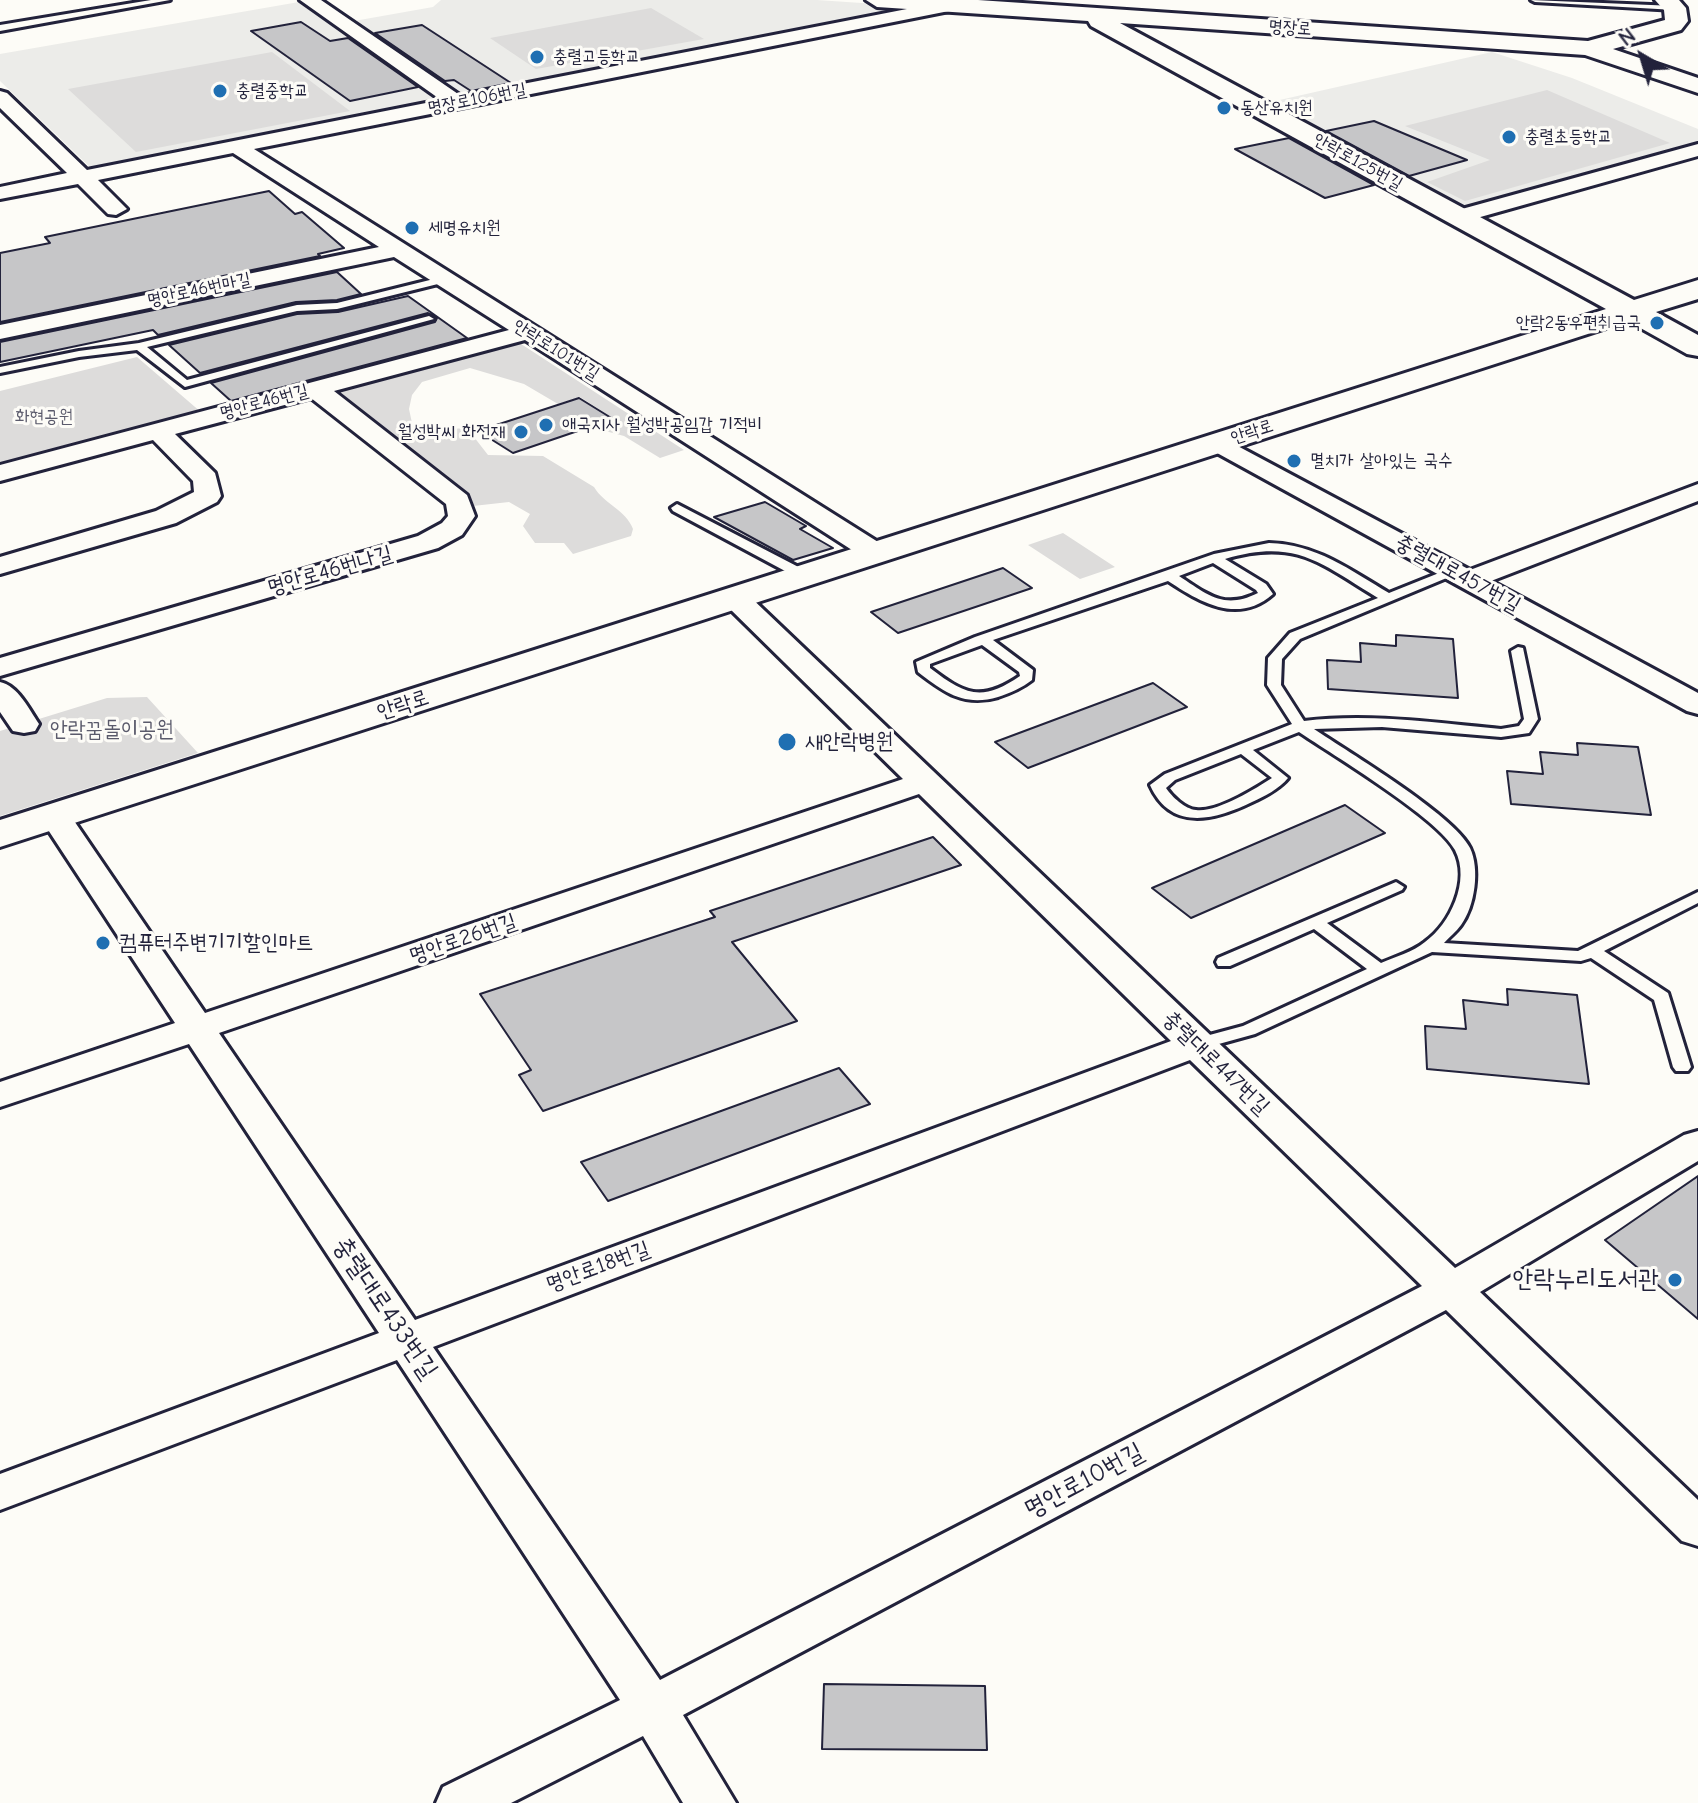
<!DOCTYPE html>
<meta charset="utf-8">
<style>
body{margin:0}
#map{position:relative;width:1698px;height:1803px;overflow:hidden;background:#fdfcf7;font-family:"Comic Neue",sans-serif}
canvas{display:block}
.north{position:absolute;left:1602px;top:16px;width:80px;height:80px;-webkit-text-stroke:6px #fdfcf7;paint-order:stroke;rotate:322deg;font-size:22px;font-weight:700;line-height:32px;text-align:center;color:#22223b}
.north::after{content:'';display:block;margin:auto;width:28px;height:36px;background:#22223b;clip-path:polygon(50% 0,100% 100%,50% 72%,0 100%)}
</style>
<div id="map">
<canvas width="1698" height="1803"></canvas>
<div class="north">N</div>
</div>
<script>
const c = document.querySelector('canvas').getContext('2d');
c.lineJoin = 'round';
function fillPath(path, color) { c.fillStyle = color; c.fill(path, 'evenodd'); }
function trace(path, color, width, dash) { c.strokeStyle = color; c.lineWidth = width; c.lineCap = dash ? 'butt' : 'round'; c.setLineDash(dash || []); c.stroke(path); }
function drawText(font, color, halo, rows, align = 'center') {
  c.font = font + ' "Comic Neue","Poor Story",sans-serif'; c.lineWidth = 6; c.setLineDash([]); c.textBaseline = 'middle'; c.strokeStyle = halo; c.fillStyle = color; for (const [text, x, y, turn = 0] of rows) {
    c.save(); c.translate(x, y); c.rotate((+turn || 0) * Math.PI / 180); c.textAlign = isNaN(turn) ? turn : align; if (halo) c.strokeText(text, 0, 0); c.fillText(text, 0, 0); c.restore();
  }
}
fillPath(new Path2D(`
 M441 0H817L906 6 902 12 474 94 461 93 354 21 433 7Z
 M299 2 443 100 93 170 0 81V54Z
 M1492 52 1572 78 1698 129V145L1457 211 1262 104Z`), '#ecece9');
fillPath(new Path2D(`
 M651 8 704 39 536 69 490 38Z
 M272 52 350 111 136 152 68 89Z
 M1547 90 1670 143 1465 201 1427 182 1490 160 1405 126Z
 M518 342 684 450 660 458 624 436 594 428 613 418 580 397 558 404 524 384 470 368 422 382 412 395 409 409 412 423 407 428 416 431 467 428 488 455 543 456 594 487C604 504 626 510 633 529L631 536 573 554 564 543H535L523 526 530 514 509 502 473 506 320 390 487 347Z
 M137 357 202 413 3 465 0 462V391Z
 M1063 533 1115 567 1080 579 1028 545Z
 M147 697 198 753 0 816V731L107 698Z`), '#dddcdb');
const building = new Path2D(`
 M301 22 330 41 348 38 418 87 350 101 251 31Z
 M422 25 511 83 471 91 454 80 445 81 375 33Z
 M1374 121 1467 160 1409 176 1326 131Z
 M1289 138 1374 185 1325 198 1235 149Z
 M269 191 295 214 302 212 344 248 318 254 320 256 0 322V253L50 243 45 237Z
 M337 272 361 294 337 300 296 302 158 335 153 330 0 362V342Z
 M408 296 467 338 231 401 211 383 435 322 437 318 428 313 200 373 169 345 297 314 338 312Z
 M579 398 613 419 513 453 478 431Z
 M765 502 806 526 800 529 833 548 793 560 714 517Z
 M1003 568 1032 588 898 633 871 612Z
 M1396 635 1453 639 1458 698 1328 689 1327 660 1361 662 1360 643 1396 646Z
 M1153 683 1187 707 1028 768 995 742Z
 M1577 743 1638 747 1651 815 1511 804 1507 771 1543 774 1540 752 1578 755Z
 M1345 805 1385 833 1191 918 1152 888Z
 M933 837 961 865 732 942 797 1021 543 1111 519 1075 531 1070 480 994 715 917 710 911Z
 M1507 989 1577 995 1589 1084 1427 1069 1425 1026 1466 1029 1463 1000 1508 1005Z
 M839 1068 870 1104 608 1201 581 1162Z
 M1698 1176V1319L1605 1240Z
 M824 1684 985 1686 987 1750 822 1749Z`);
fillPath(building, '#c6c6c8');
trace(building, '#22223b', 2);
const lane = new Path2D(`
 M151 0H170L0 31V25Z
 M1531 0 1675 6 1679 8 1675 10 1535 2Z
 M446 276 450 277V281L337 309 297 311 147 347 187 380 429 316 434 319 185 387 137 350 79 357 0 373V367L79 351 139 343 297 305 337 303Z
 M677 504 810 573 812 576 810 579H800L673 511 671 508Z
 M1269 543C1316 544 1350 570 1389 593L1449 569H1459L1461 572 1300 639 1282 659 1281 685 1304 721C1370 713 1436 723 1501 729L1519 726 1524 719 1511 651 1518 647 1523 648 1538 719 1529 733 1501 737 1382 727 1314 729C1348 752 1454 815 1470 848 1480 869 1475 906 1461 925 1456 932 1449 937 1444 943L1578 951 1698 892V903L1604 951 1668 993 1691 1067 1688 1071H1676L1673 1067 1654 1000 1591 958 1581 961 1432 952 1255 1034 1197 1050 1191 1048 1188 1044 1191 1040 1243 1026 1367 969 1314 929 1230 966H1218L1216 962 1218 958 1396 882 1404 887 1402 890 1327 923 1381 963C1395 957 1413 952 1425 942 1450 924 1471 881 1455 850 1438 818 1333 755 1299 732L1253 750 1288 778C1279 789 1265 796 1252 802 1215 820 1171 832 1150 785L1165 774 1292 724 1267 685 1268 658 1290 633 1378 598C1320 563 1296 538 1225 559L1266 584 1273 594C1238 625 1200 602 1168 581L993 640 1033 670 1032 680C1022 688 1010 693 998 697 964 707 944 692 918 672L916 662 975 637 1214 554ZM1213 563 1256 590 1258 593C1224 610 1208 595 1179 576ZM982 645 1019 672 1020 676C981 703 964 694 930 668V664ZM1241 754 1272 778C1255 789 1216 813 1196 810 1185 809 1172 797 1166 788L1175 780Z`);
const street = new Path2D(`
 M300 0H321L461 96 953 0 960 1 963 5 954 10 254 149 886 547 890 553 886 559 876 561 866 559 525 340 334 391 467 495 475 516 462 535 438 548 0 676V658L418 536 442 523 448 516 446 504 311 398 175 434 215 473 221 496 217 502 176 523 0 574V557L156 511 194 492 193 481 153 440 0 481V465L509 330 394 257 0 339V325L379 247 233 153 98 180 127 209 116 215 108 214 78 184 0 199V187L67 173 0 108V91L7 93 87 170 441 100Z
 M1698 144V156L1459 223 1448 217 1451 212Z
 M1217 435 1470 570 1698 484V501L1491 581 1698 693V714L1687 711 1208 448 1204 443 1208 438Z
 M735 589 745 592 1455 1268 1684 1135 1698 1131V1161L1480 1292 1698 1500V1546L1682 1541 1446 1310 683 1715 736 1803H683L643 1736 511 1803H436L443 1787 620 1700 397 1360 0 1510V1474L379 1333 189 1044 0 1107V1082L175 1023 39 816 44 809 55 806 66 809 205 1013 903 779 725 604 721 598 725 592ZM919 794 1171 1041 415 1320 219 1033ZM1190 1060 1422 1286 660 1680 433 1347Z
 M0 682C18 686 29 709 39 724L35 731 24 733 13 731 0 712Z`);
const secondary = new Path2D(`
 M866 0H978L1588 41 1665 20 1664 10 1655 0H1679L1686 8 1688 21 1681 30 1613 49 1698 78V93L1585 55 1120 23 1634 300 1698 280V299L1656 312 1698 335V356L1687 354 1628 321 0 847V820L1606 309 1091 26 1088 21 877 7Z`);
trace(lane, '#22223b', 6);
trace(street, '#22223b', 6);
trace(secondary, '#22223b', 6);
fillPath(lane, '#fdfcf7');
fillPath(street, '#fdfcf7');
fillPath(secondary, '#fdfcf7');
for (const [x, y, r, color] of [
 [537,57,8,"#1f6fb2"],
 [220,91,8,"#1f6fb2"],
 [1224,108,8,"#1f6fb2"],
 [1509,137,8,"#1f6fb2"],
 [412,228,8,"#1f6fb2"],
 [1657,323,8,"#1f6fb2"],
 [546,425,8,"#1f6fb2"],
 [521,432,8,"#1f6fb2"],
 [1294,461,8,"#1f6fb2"],
 [787,742,10,"#1f6fb2"],
 [103,943,8,"#1f6fb2"],
 [1675,1280,8,"#1f6fb2"]
]) { const dot = new Path2D(); dot.arc(x, y, r, 0, 2 * Math.PI); c.fillStyle = color; c.fill(dot); trace(dot, '#fdfcf7', 3); }
drawText('18px', '#22223b', '#fdfcf7', [
 ["명장로",1290,28,4],
 ["명장로106번길",477,99,-11],
 ["안락로125번길",1358,162,29],
 ["명안로46번마길",199,290,-12],
 ["안락로101번길",556,350,32],
 ["명안로46번길",264,402,-15],
 ["안락로",1252,432,-18]
]);
drawText('18px', '#22223b', '#fdfcf7', [
 ["충렬고등학교",553,57],
 ["충렬중학교",236,91],
 ["동산유치원",1240,108],
 ["충렬초등학교",1525,137],
 ["세명유치원",428,228],
 ["안락2동우편취급국",1641,323,"right"],
 ["애국지사 월성박공임갑 기적비",562,425],
 ["월성박씨 화전재",505,432,"right"],
 ["멸치가 살아있는 국수",1310,461]
], 'left');
drawText('18px', '#5a5a6b', '#fdfcf7', [
 ["화현공원",44,417]
]);
drawText('22px', '#22223b', '#fdfcf7', [
 ["명안로46번나길",330,571,-16],
 ["충렬대로457번길",1458,574,29],
 ["안락로",403,705,-18],
 ["명안로26번길",463,939,-19],
 ["충렬대로447번길",1216,1063,44],
 ["명안로18번길",598,1267,-20]
]);
drawText('22px', '#5a5a6b', '#fdfcf7', [
 ["안락꿈돌이공원",112,730]
]);
drawText('22px', '#22223b', '#fdfcf7', [
 ["새안락병원",805,742],
 ["컴퓨터주변기기할인마트",119,943]
], 'left');
drawText('26px', '#22223b', '#fdfcf7', [
 ["안락누리도서관",1659,1280]
], 'right');
drawText('26px', '#22223b', '#fdfcf7', [
 ["충렬대로433번길",385,1308,56],
 ["명안로10번길",1084,1481,-28]
]);
</script>
